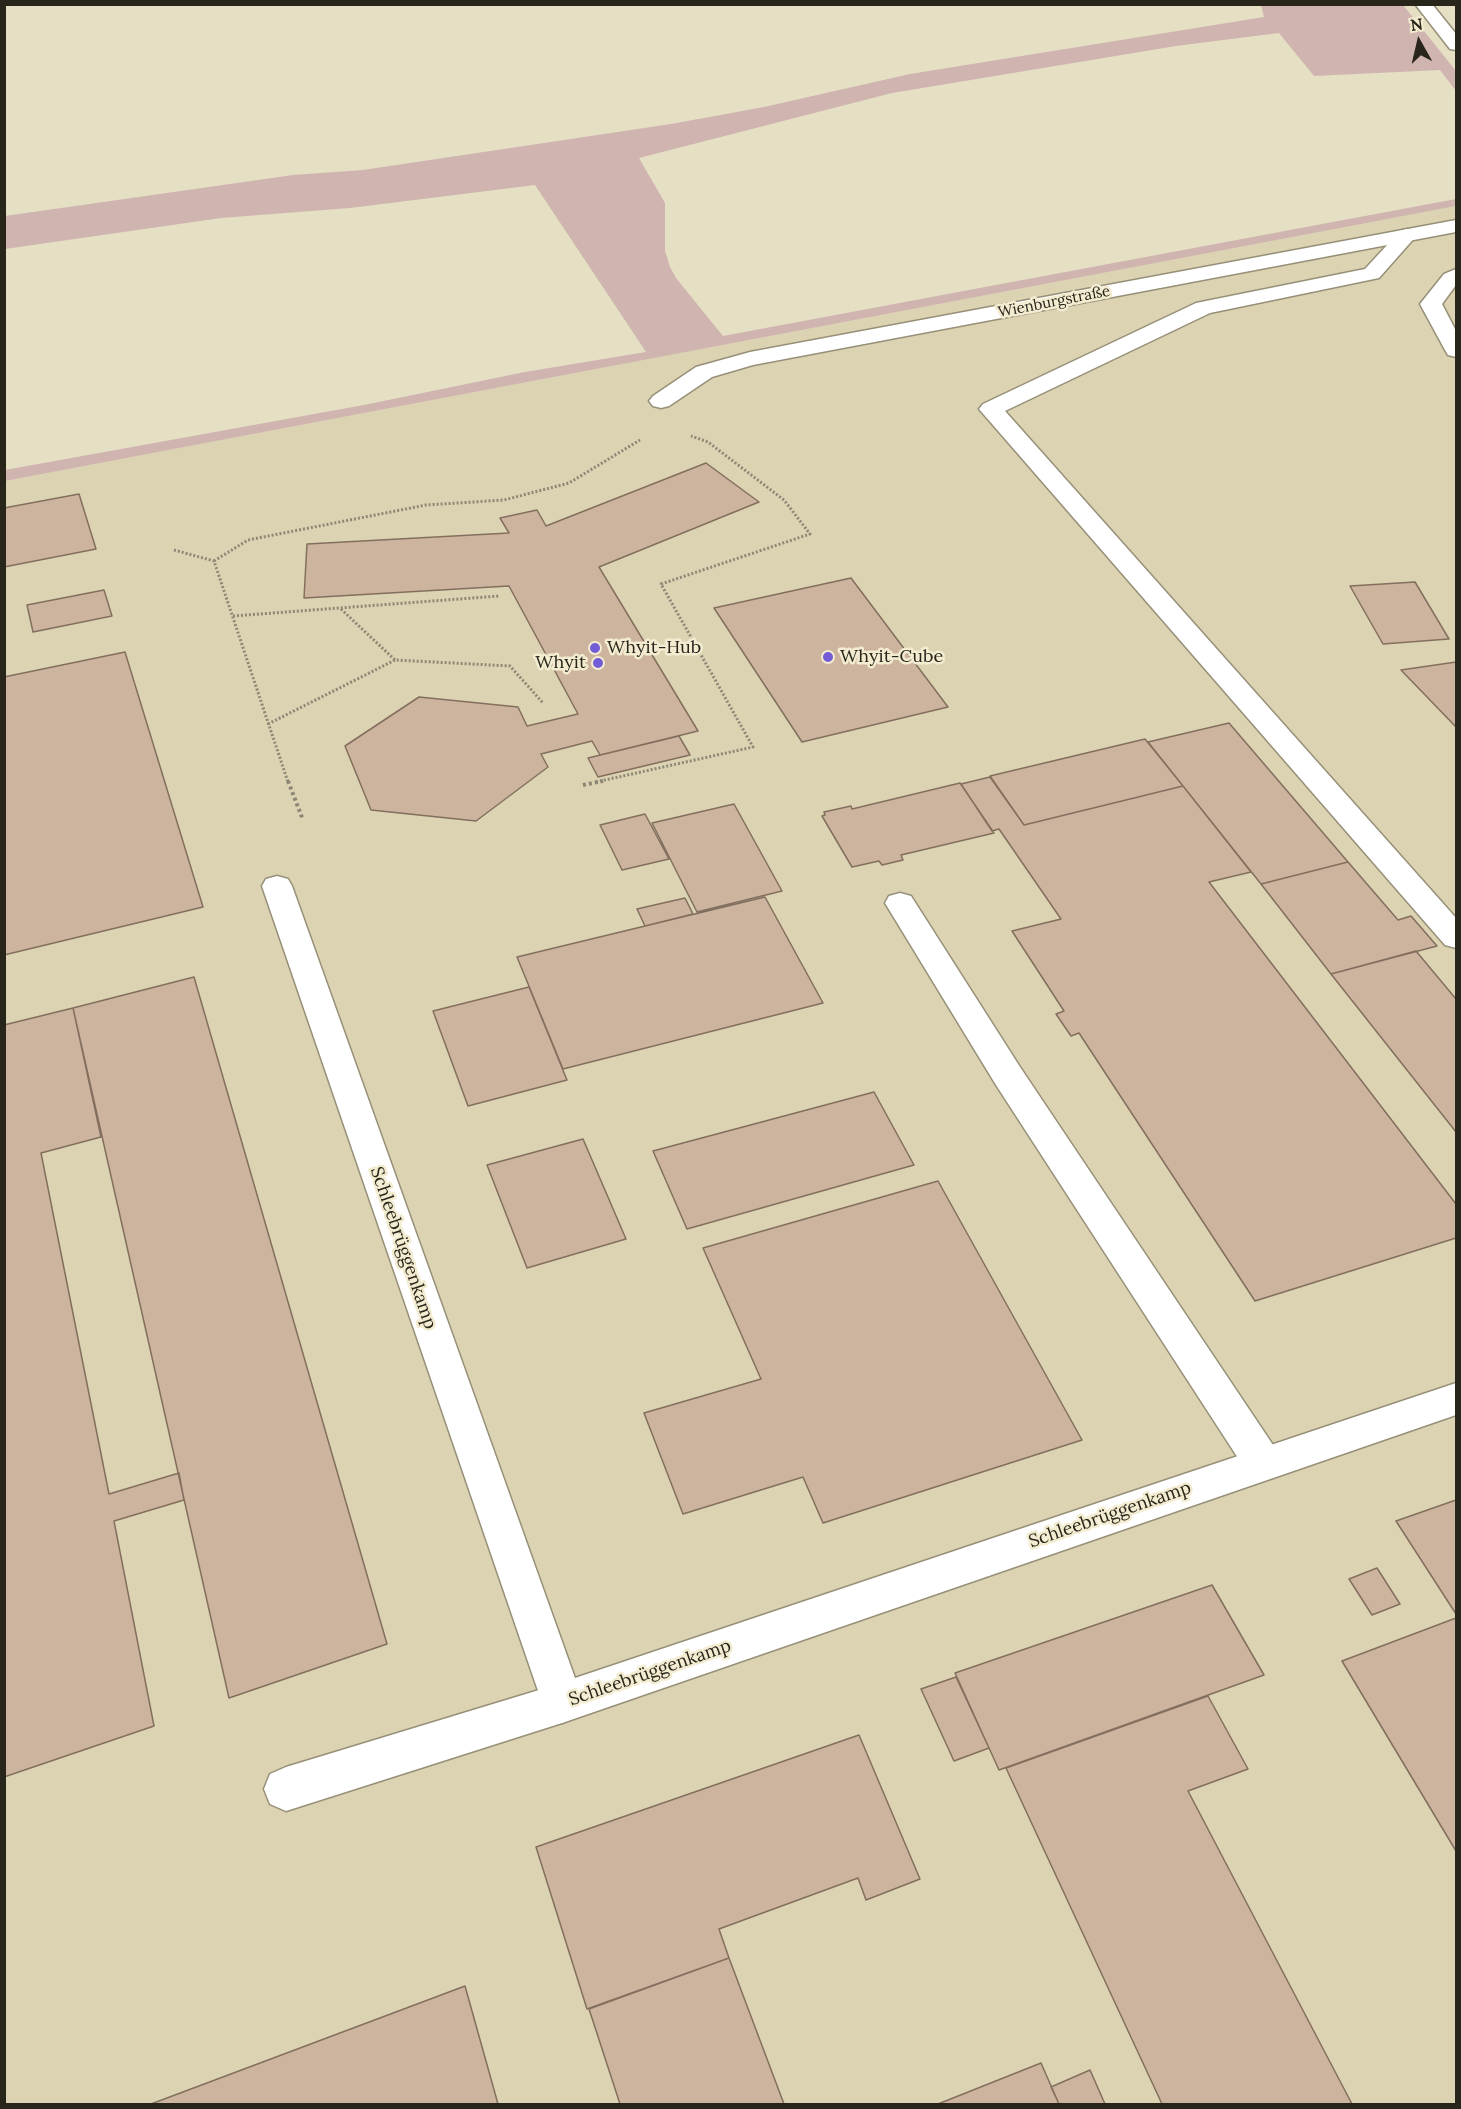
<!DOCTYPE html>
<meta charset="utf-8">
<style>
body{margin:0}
#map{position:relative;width:1461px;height:2109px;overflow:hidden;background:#e5dfc4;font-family:Lora,serif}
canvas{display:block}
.frame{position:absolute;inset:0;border:6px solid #28251b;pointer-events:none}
.north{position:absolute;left:1389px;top:12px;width:60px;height:60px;-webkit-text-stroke:4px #f3ecd1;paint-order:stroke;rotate:352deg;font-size:16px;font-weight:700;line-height:24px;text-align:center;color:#28251b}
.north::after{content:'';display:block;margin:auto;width:21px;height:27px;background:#28251b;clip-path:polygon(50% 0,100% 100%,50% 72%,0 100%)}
</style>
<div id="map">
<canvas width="1461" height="2109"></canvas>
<div class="frame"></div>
<div class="north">N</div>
</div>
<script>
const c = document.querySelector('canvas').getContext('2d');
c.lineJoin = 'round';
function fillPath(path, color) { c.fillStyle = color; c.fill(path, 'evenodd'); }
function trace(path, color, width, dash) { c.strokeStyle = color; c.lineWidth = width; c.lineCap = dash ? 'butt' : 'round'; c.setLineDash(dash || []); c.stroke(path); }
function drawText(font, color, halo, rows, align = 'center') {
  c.font = font + ' Lora,serif'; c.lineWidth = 5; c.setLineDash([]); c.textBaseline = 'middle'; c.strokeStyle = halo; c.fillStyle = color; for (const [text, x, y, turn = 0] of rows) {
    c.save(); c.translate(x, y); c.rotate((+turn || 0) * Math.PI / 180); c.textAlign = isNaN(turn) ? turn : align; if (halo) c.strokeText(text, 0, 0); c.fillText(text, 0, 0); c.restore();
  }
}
fillPath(new Path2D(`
 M1456 206V2104H5V481Z`), '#dcd3b3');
fillPath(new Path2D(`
 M1261 5H1403L1456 71V91L1440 70 1314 76 1279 33 1176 46 892 93 639 158 665 203V251L670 267 676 278 723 336 1456 199V206L5 481V470L364 405 525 372 646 352 535 185 350 208 221 218 5 249V216L293 175 363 170 671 124 764 107 910 74 1264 17Z`), '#d0b4b0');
const building = new Path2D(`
 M706 463 759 502 599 567 698 731 600 755 592 741 541 754 548 767 476 821 371 810 345 746 419 697 518 707 527 726 578 714 509 586 304 598 307 544 509 533 500 518 537 510 546 526Z
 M79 494 96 549 4 567V508Z
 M851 578 948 707 802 742 714 608Z
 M1415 582 1449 639 1383 644 1350 586Z
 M104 590 112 616 33 632 27 605Z
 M125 652 203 907 4 955V677Z
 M1456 662V727L1401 670Z
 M1229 723 1348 862 1261 884 1148 742Z
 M679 736 690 755 598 777 588 758Z
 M1145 739 1183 786 1024 825 990 776Z
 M990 777 1024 825 1183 786 1251 872 1209 882 1456 1204V1238L1255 1301 1079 1033 1071 1036 1056 1014 1064 1011 1012 931 1061 919 999 829 992 831 961 784Z
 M960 783 994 833 901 855 903 860 882 865 879 861 852 867 822 816 825 815 824 812 851 806 852 809Z
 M734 804 782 891 697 912 652 823Z
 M645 814 669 859 622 870 600 825Z
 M1348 862 1398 920 1411 916 1437 946 1331 974 1261 884Z
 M765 897 823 1003 563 1069 517 957Z
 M685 898 693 914 645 926 637 909Z
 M1416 951 1456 999V1132L1331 974Z
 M194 977 387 1644 229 1698 73 1008Z
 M529 987 567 1080 468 1106 433 1011Z
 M73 1008 101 1137 41 1153 109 1494 179 1473 184 1500 114 1521 154 1726 4 1777V1025Z
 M874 1092 914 1165 687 1229 653 1151Z
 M583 1139 626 1239 527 1268 487 1165Z
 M938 1181 1082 1440 823 1523 803 1477 683 1514 644 1413 761 1379 703 1248Z
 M1456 1500V1614L1396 1521Z
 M1377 1568 1400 1604 1372 1615 1349 1579Z
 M1212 1585 1264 1675 999 1770 955 1673Z
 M1456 1618V1851L1342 1661Z
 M956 1677 989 1748 954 1761 921 1689Z
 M1208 1696 1248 1769 1188 1791 1352 2104H1162L1006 1768Z
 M859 1735 920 1879 866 1900 858 1878 719 1929 729 1958 587 2009 536 1847Z
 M729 1958 784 2104H620L589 2009Z
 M465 1986 498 2104H151Z
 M1041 2063 1059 2104H938Z
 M1090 2070 1105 2104H1059L1051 2087Z`);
fillPath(building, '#cdb49f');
trace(building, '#836f5e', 1.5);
const lane = new Path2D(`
 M1407 229 1414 231 1417 235 1379 278 1210 313 1005 411 1456 918V948L1445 945 979 409 983 404 1196 303 1365 269 1400 231Z
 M1456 269V285L1442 304 1456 331V357L1448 355 1445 350 1420 304 1444 274Z
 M900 893 911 896 1020 1067 1277 1451 1283 1463 1277 1475 1263 1480 1249 1475 996 1085 885 903 889 896Z
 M562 1683 577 1689 583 1703 577 1717 562 1723 286 1811 270 1804 264 1789 270 1774 286 1767Z`);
const street = new Path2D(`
 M1415 4H1432L1456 34V50L1450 49Z
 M1456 220V232L753 365 712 377 669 406 661 408 653 406 649 401 653 396 696 367 750 352Z
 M277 876 288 879 292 886 575 1678 1456 1383V1415L562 1723 547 1717 262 886 266 879Z`);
trace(lane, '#979078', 3);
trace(street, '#979078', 3);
trace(new Path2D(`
 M174 550 214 561 288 782
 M214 561 248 540 426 505 504 500 569 483 640 440
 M341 609 395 660 510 666 543 703
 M233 616 499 596
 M268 724 395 660
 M596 782 753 747 661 584 810 534 784 500 708 442 691 436`), '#8d8875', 3, [2, 2]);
trace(new Path2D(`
 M288 781 303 820
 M583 785 603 781`), '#8d8875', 4, [3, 3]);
fillPath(lane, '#fff');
fillPath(street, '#fff');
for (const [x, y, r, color] of [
 [595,648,6,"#735cd6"],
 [828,657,6,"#735cd6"],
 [598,663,6,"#735cd6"]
]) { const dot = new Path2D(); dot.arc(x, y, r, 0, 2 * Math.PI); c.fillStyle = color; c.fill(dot); trace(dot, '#f3ecd1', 2); }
drawText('15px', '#28251b', '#f3ecd1', [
 ["Wienburgstraße",1054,302,-11]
]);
drawText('18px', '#28251b', '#f3ecd1', [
 ["Whyit-Hub",607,648],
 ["Whyit-Cube",840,657],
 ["Whyit",586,663,"right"]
], 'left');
drawText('18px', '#28251b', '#f3ecd1', [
 ["Schleebrüggenkamp",403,1248,71],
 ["Schleebrüggenkamp",1110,1515,-19],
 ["Schleebrüggenkamp",650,1673,-19]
]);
</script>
